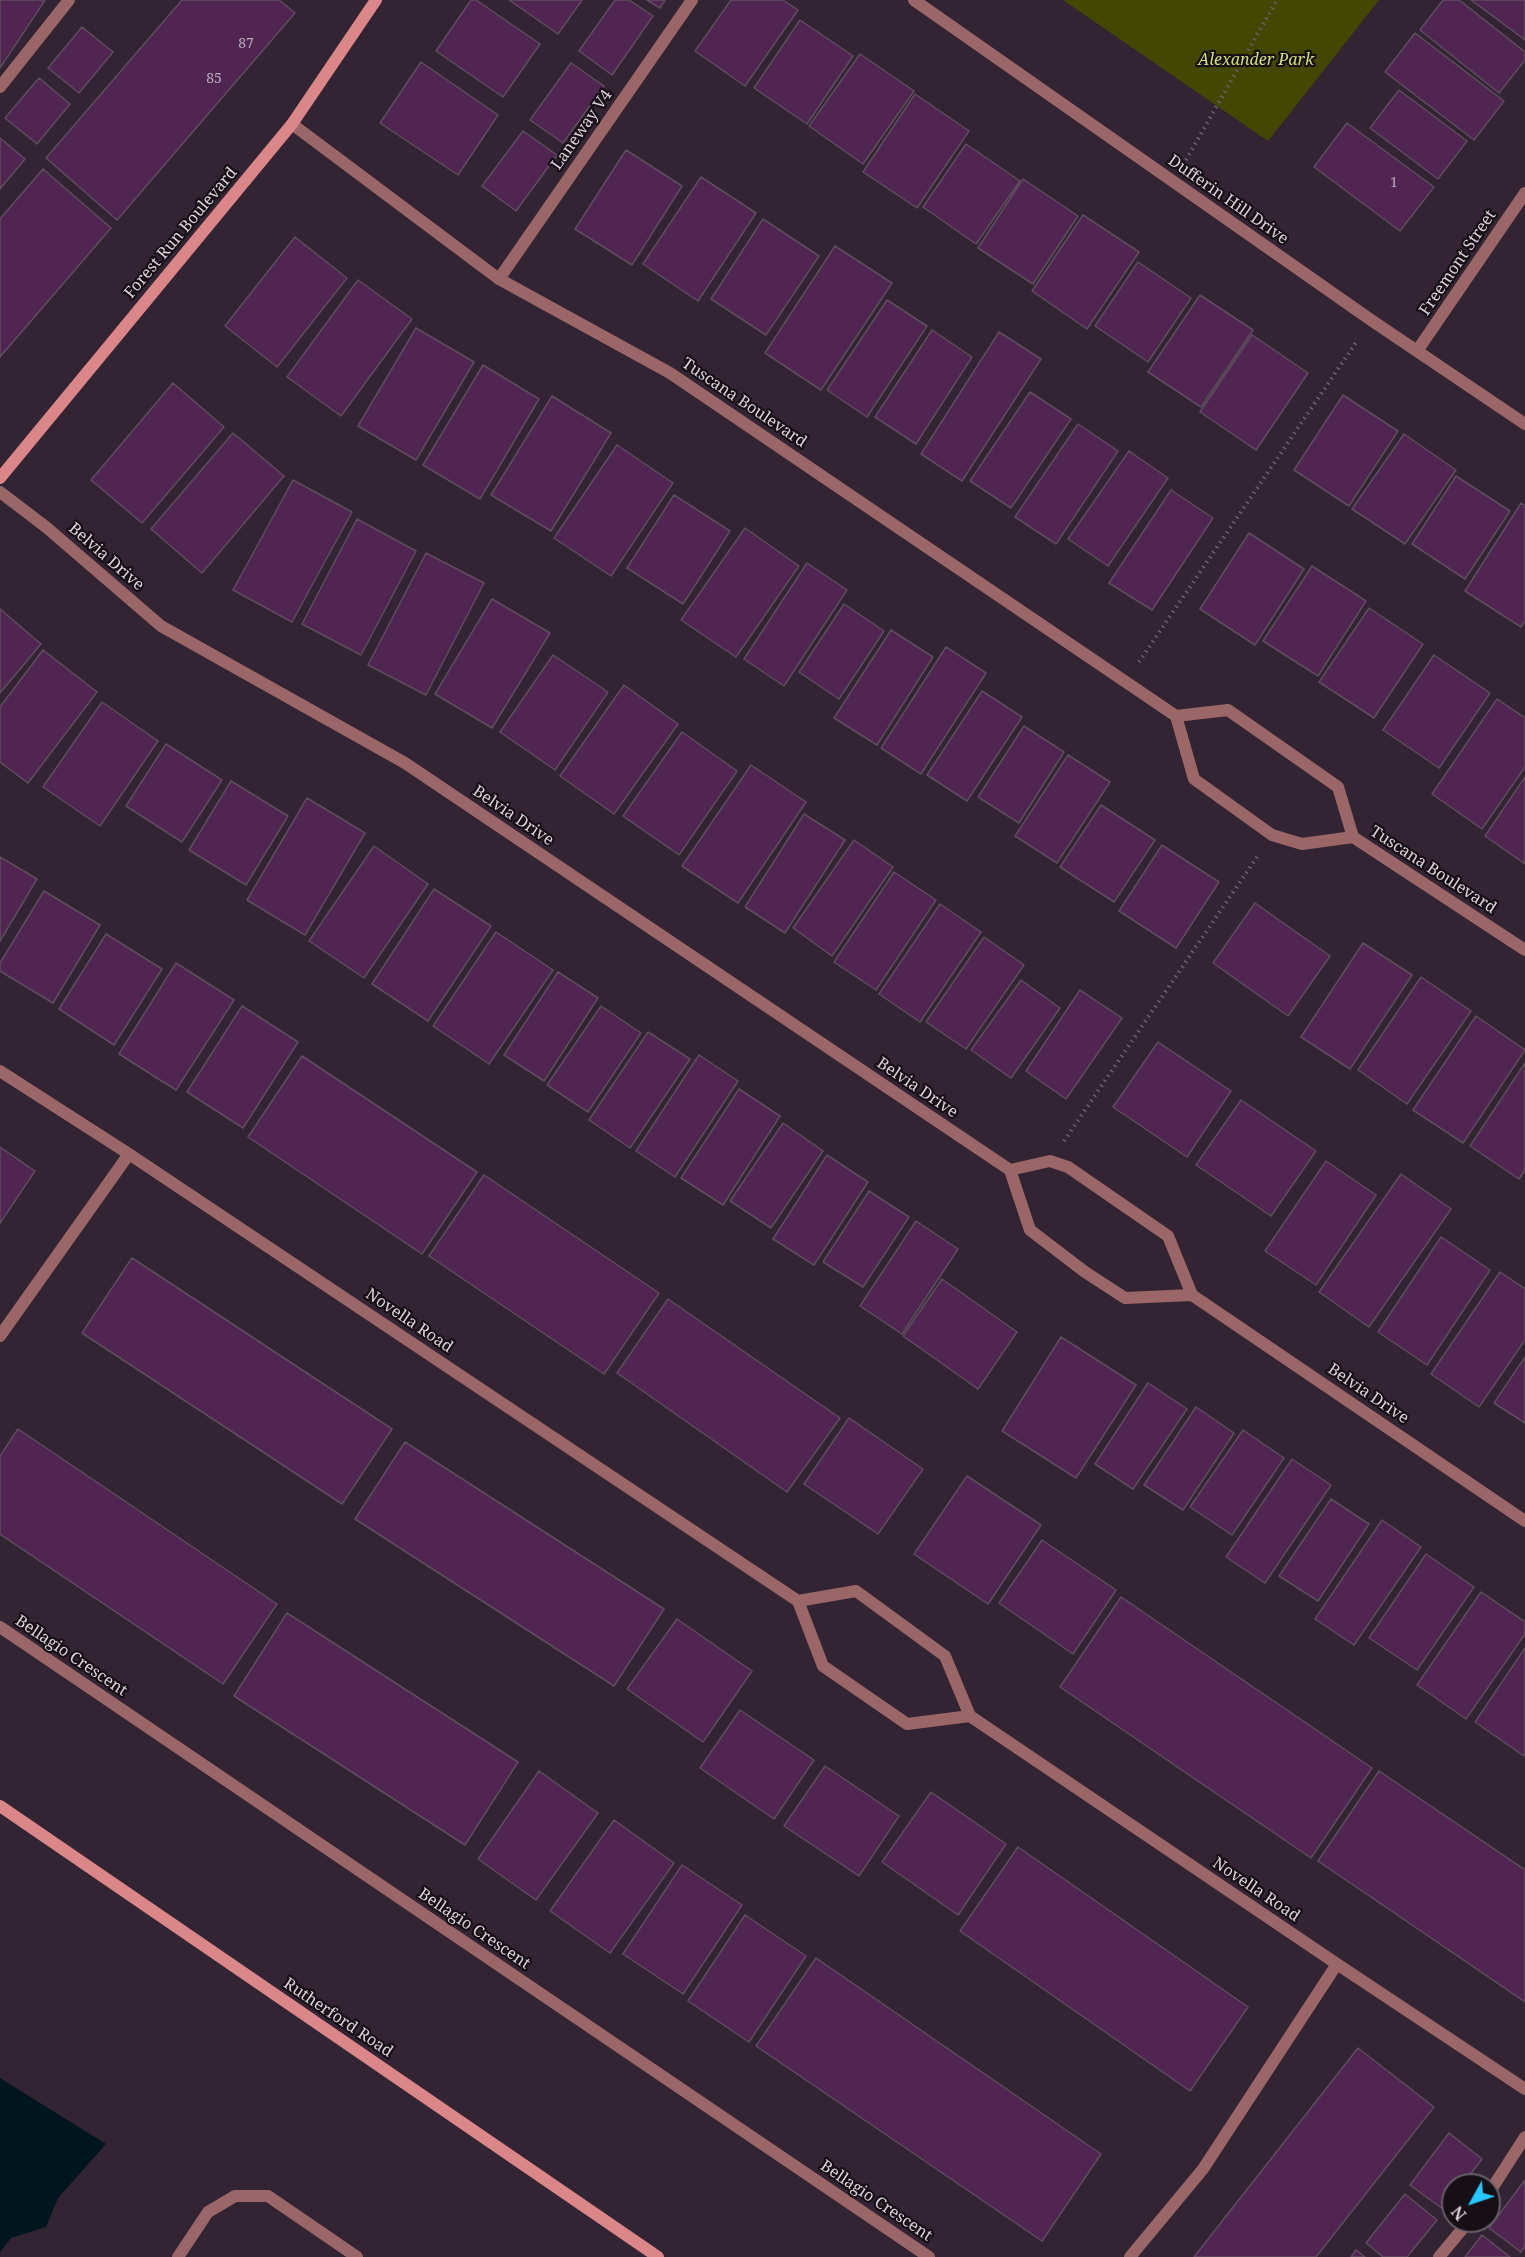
<!DOCTYPE html>
<style>
body{margin:0}
#map{position:relative;width:1525px;height:2257px;overflow:hidden;background:#332433;font-family:"Noto Serif",serif}
canvas{display:block}
.north{position:absolute;left:1441px;top:2173px;width:60px;height:60px;box-sizing:border-box;background:#161016;border:2px solid #665e66;border-radius:50%;rotate:230deg;font-size:16px;font-weight:700;line-height:24px;text-align:center;color:#ddd3dd}
.north::after{content:'';display:block;margin:auto;width:21px;height:27px;background:#27c8ff;clip-path:polygon(50% 0,100% 100%,50% 72%,0 100%)}
</style>
<div id="map">
<canvas width="1525" height="2257"></canvas>
<div class="north">N</div>
</div>
<script>
const c = document.querySelector('canvas').getContext('2d');
c.lineJoin = 'round';
function fillPath(path, color) { c.fillStyle = color; c.fill(path, 'evenodd'); }
function trace(path, color, width, dash) { c.strokeStyle = color; c.lineWidth = width; c.lineCap = dash ? 'butt' : 'round'; c.setLineDash(dash || []); c.stroke(path); }
function drawText(font, color, halo, rows, align = 'center') {
  c.font = font + ' "Noto Serif",serif'; c.lineWidth = 4.5; c.setLineDash([]); c.textBaseline = 'middle'; c.strokeStyle = halo; c.fillStyle = color; for (const [text, x, y, turn = 0] of rows) {
    c.save(); c.translate(x, y); c.rotate((+turn || 0) * Math.PI / 180); c.textAlign = isNaN(turn) ? turn : align; if (halo) c.strokeText(text, 0, 0); c.fillText(text, 0, 0); c.restore();
  }
}
fillPath(new Path2D(`
 M1063 0H1379L1268 141Z`), '#424801');
fillPath(new Path2D(`
 M0 2078 106 2144 58 2198 46 2227 11 2238 0 2252Z`), '#00161e');
const building = new Path2D(`
 M0 0H45L0 68Z
 M182 0H279L295 13 117 220 46 158Z
 M471 0H476L540 44 503 97 436 51Z
 M509 0H582L558 34Z
 M615 0H629L653 16 612 75 579 51Z
 M647 0H665L660 8Z
 M731 0H783L798 10 745 86 695 51Z
 M1443 0H1459L1525 52V60L1499 93 1420 30Z
 M1471 0H1525V40Z
 M800 20 853 56 807 124 754 88Z
 M82 27 113 52 79 93 48 68Z
 M1415 33 1504 101 1474 140 1385 72Z
 M860 54 914 91 863 164 809 126Z
 M421 62 498 115 458 175 380 123Z
 M571 63 604 86 563 143 530 120Z
 M39 78 70 104 37 144 5 118Z
 M1399 90 1467 141 1438 179 1370 128Z
 M915 94 969 131 917 208 863 172Z
 M1347 123 1434 187 1400 231 1314 167Z
 M523 131 557 155 516 211 482 186Z
 M0 138 25 159 0 189Z
 M966 144 1020 181 976 244 923 207Z
 M626 150 682 186 632 265 575 229Z
 M43 169 111 228 0 357V219Z
 M701 177 756 213 698 301 643 264Z
 M1023 179 1078 216 1033 284 978 248Z
 M1083 215 1139 252 1087 329 1032 291Z
 M763 219 819 256 766 335 711 299Z
 M295 237 347 278 277 367 225 326Z
 M835 246 892 283 821 390 765 353Z
 M1138 262 1191 298 1148 362 1095 326Z
 M358 280 412 319 341 416 287 377Z
 M1200 295 1253 330 1201 407 1148 372Z
 M887 300 927 326 867 417 827 390Z
 M416 328 474 362 416 460 358 426Z
 M932 330 972 357 916 444 875 417Z
 M999 332 1041 359 962 481 921 454Z
 M1252 335 1308 373 1256 450 1200 412Z
 M483 365 539 399 480 499 423 465Z
 M173 383 224 427 142 523 91 480Z
 M1030 392 1071 419 1011 508 970 481Z
 M1343 395 1398 431 1349 506 1294 470Z
 M552 396 611 433 551 531 491 495Z
 M1078 424 1118 451 1056 544 1015 517Z
 M233 433 284 476 202 573 151 529Z
 M1404 434 1456 470 1405 544 1352 509Z
 M617 445 673 483 611 576 554 538Z
 M1129 451 1168 478 1108 566 1068 539Z
 M1456 476 1510 511 1465 579 1412 544Z
 M293 480 352 512 292 622 233 590Z
 M1171 490 1213 518 1152 610 1109 583Z
 M674 495 730 531 683 604 627 568Z
 M1521 503 1525 506V621L1521 627 1465 591Z
 M357 519 416 551 361 655 302 624Z
 M745 528 799 566 736 657 681 620Z
 M1249 533 1304 569 1255 645 1200 609Z
 M426 553 484 583 426 695 368 665Z
 M807 563 847 590 784 686 744 659Z
 M1312 566 1366 601 1318 676 1263 641Z
 M492 599 550 633 492 728 435 694Z
 M844 604 884 631 839 699 799 672Z
 M1369 608 1423 644 1374 718 1319 682Z
 M0 609 41 644 0 693Z
 M891 630 933 657 877 745 834 718Z
 M946 647 986 673 921 774 881 748Z
 M43 650 97 692 28 783 0 762V707Z
 M553 655 608 692 555 770 500 732Z
 M1434 655 1490 693 1439 768 1383 730Z
 M624 685 678 724 614 814 560 776Z
 M982 691 1022 717 967 801 927 775Z
 M1497 699 1525 718V767L1482 829 1432 794Z
 M102 702 158 741 100 826 43 787Z
 M1024 726 1064 752 1019 823 978 797Z
 M682 732 737 771 679 855 623 816Z
 M166 744 222 780 182 842 126 806Z
 M1068 755 1110 782 1057 863 1015 836Z
 M751 765 806 802 738 903 682 866Z
 M1525 777V864L1485 836Z
 M231 781 288 816 246 885 189 850Z
 M307 798 365 833 305 935 247 900Z
 M1101 805 1155 840 1114 902 1060 867Z
 M804 814 845 840 785 933 745 907Z
 M854 840 893 867 832 956 793 928Z
 M1162 845 1219 882 1176 948 1119 911Z
 M374 846 428 884 364 978 309 941Z
 M0 857 37 879 0 941Z
 M894 872 936 900 876 990 834 962Z
 M434 889 491 926 428 1021 372 984Z
 M44 891 100 925 53 1003 0 971V963Z
 M1255 903 1330 956 1288 1016 1213 963Z
 M940 904 981 932 920 1022 879 994Z
 M496 932 553 970 489 1064 433 1026Z
 M106 934 162 969 114 1045 59 1009Z
 M984 937 1024 965 966 1049 926 1022Z
 M1363 943 1412 975 1350 1069 1301 1037Z
 M176 963 234 1000 176 1090 119 1054Z
 M558 972 598 998 544 1081 504 1055Z
 M1421 977 1471 1011 1407 1104 1358 1070Z
 M1021 980 1060 1008 1011 1078 971 1050Z
 M1080 990 1122 1018 1066 1099 1026 1071Z
 M242 1006 298 1042 243 1128 187 1092Z
 M601 1006 641 1033 588 1112 547 1085Z
 M1476 1016 1525 1050 1463 1143 1413 1110Z
 M648 1032 690 1059 630 1148 589 1120Z
 M1158 1042 1231 1091 1187 1157 1113 1107Z
 M699 1055 738 1081 675 1177 636 1151Z
 M302 1056 477 1172 422 1254 248 1137Z
 M1525 1063V1170L1519 1179 1470 1146Z
 M739 1089 780 1116 723 1205 681 1178Z
 M1241 1100 1316 1151 1271 1216 1196 1165Z
 M783 1123 823 1151 771 1228 730 1201Z
 M0 1147 35 1171 0 1223Z
 M827 1155 868 1182 814 1265 773 1239Z
 M1326 1161 1376 1195 1316 1285 1265 1251Z
 M1401 1174 1451 1209 1369 1327 1319 1292Z
 M484 1175 659 1293 604 1374 429 1256Z
 M869 1191 909 1217 863 1287 823 1262Z
 M916 1221 958 1249 902 1334 860 1306Z
 M1441 1237 1490 1270 1427 1365 1378 1332Z
 M132 1258 392 1429 342 1504 82 1333Z
 M1500 1272 1525 1289V1340L1479 1407 1431 1374Z
 M942 1279 1017 1332 978 1389 903 1336Z
 M668 1299 840 1418 787 1492 617 1373Z
 M1061 1337 1136 1385 1076 1478 1002 1431Z
 M1525 1357V1423L1494 1403Z
 M1148 1383 1187 1409 1133 1489 1095 1464Z
 M1196 1407 1234 1433 1183 1510 1144 1485Z
 M849 1418 923 1469 878 1534 804 1484Z
 M18 1429 277 1604 223 1684 0 1534V1456Z
 M1243 1430 1284 1458 1232 1535 1190 1507Z
 M405 1442 664 1609 614 1686 355 1519Z
 M1292 1459 1331 1485 1265 1583 1226 1557Z
 M967 1476 1041 1525 988 1604 914 1554Z
 M1331 1499 1369 1524 1318 1601 1279 1576Z
 M1382 1520 1421 1547 1354 1645 1315 1619Z
 M1042 1540 1116 1590 1073 1654 999 1603Z
 M1426 1554 1474 1587 1417 1670 1369 1638Z
 M1481 1592 1525 1622V1634L1466 1719 1417 1685Z
 M1121 1597 1372 1768 1311 1858 1060 1687Z
 M287 1613 518 1762 465 1845 234 1696Z
 M677 1619 752 1671 703 1742 627 1689Z
 M1525 1648V1754L1524 1756 1475 1722Z
 M740 1710 814 1760 774 1819 700 1768Z
 M825 1766 899 1816 859 1876 784 1826Z
 M539 1771 598 1813 536 1900 478 1859Z
 M1379 1771 1525 1870V2002L1318 1861Z
 M931 1792 1006 1844 958 1915 882 1862Z
 M614 1820 674 1863 610 1953 550 1911Z
 M1018 1847 1248 2007 1190 2091 960 1931Z
 M682 1865 742 1905 683 1994 623 1954Z
 M745 1915 806 1956 749 2042 688 2001Z
 M816 1958 1101 2154 1042 2241 756 2046Z
 M1358 2048 1434 2107 1316 2257H1194Z
 M1449 2133 1482 2159 1462 2185H1453V2196L1443 2209 1410 2185Z
 M1525 2180V2246L1521 2252 1489 2228Z
 M1405 2194 1437 2220 1407 2257H1383L1366 2243Z
 M1482 2235 1510 2257H1465Z
 M1356 2250 1365 2257H1351Z`);
fillPath(building, '#502552');
trace(building, '#5e4d5e', 1.5);
trace(new Path2D(`
 M1186 160 1277 0
 M1139 662 1357 341
 M1064 1141 1259 854`), '#6d5f6d', 4, [1.5, 4.5]);
trace(new Path2D(`
 M0 87 69 0
 M499 279 692 0
 M1489 2193 1525 2137
 M1439 2257 1469 2221`), '#9b6667', 12);
trace(new Path2D(`
 M914 0 1371 320 1525 424
 M292 124 499 279 670 373 1176 716 1228 710 1338 787 1353 837 1525 950
 M1417 351 1525 193
 M0 492 46 527 161 626 405 763 1010 1170 1030 1230 1085 1272 1125 1298 1192 1295
 M1176 716 1194 779 1272 835 1302 844 1353 837
 M0 1071 129 1154 798 1601 823 1666 907 1724 970 1716
 M1010 1170 1050 1161 1068 1167 1168 1236 1192 1295 1525 1521
 M0 1336 129 1154
 M798 1601 856 1591 945 1656 970 1716 1337 1964 1525 2089
 M0 1627 929 2257
 M178 2257 208 2212 235 2196H268L357 2257
 M1130 2257 1203 2169 1337 1964`), '#9b6667', 12);
trace(new Path2D(`
 M0 478 292 124 376 0
 M0 1806 658 2257`), '#db878a', 12);
drawText('14px', '#baa8ba', null, [
 ["87",246,44],
 ["85",214,79],
 ["1",1394,183]
]);
drawText('italic 16px', '#d1df7f', '#161016', [
 ["Alexander Park",1256,60]
]);
drawText('16px', '#ddd3dd', '#161016', [
 ["Laneway V4",582,130,-55],
 ["Dufferin Hill Drive",1228,200,35],
 ["Forest Run Boulevard",181,233,-50],
 ["Freemont Street",1458,263,-56],
 ["Tuscana Boulevard",744,403,34],
 ["Belvia Drive",106,557,41],
 ["Belvia Drive",513,816,34],
 ["Tuscana Boulevard",1433,870,33],
 ["Belvia Drive",917,1088,34],
 ["Novella Road",409,1321,34],
 ["Belvia Drive",1368,1394,34],
 ["Bellagio Crescent",71,1656,34],
 ["Novella Road",1256,1890,34],
 ["Bellagio Crescent",474,1929,34],
 ["Rutherford Road",338,2018,34],
 ["Bellagio Crescent",876,2201,34]
]);
</script>
